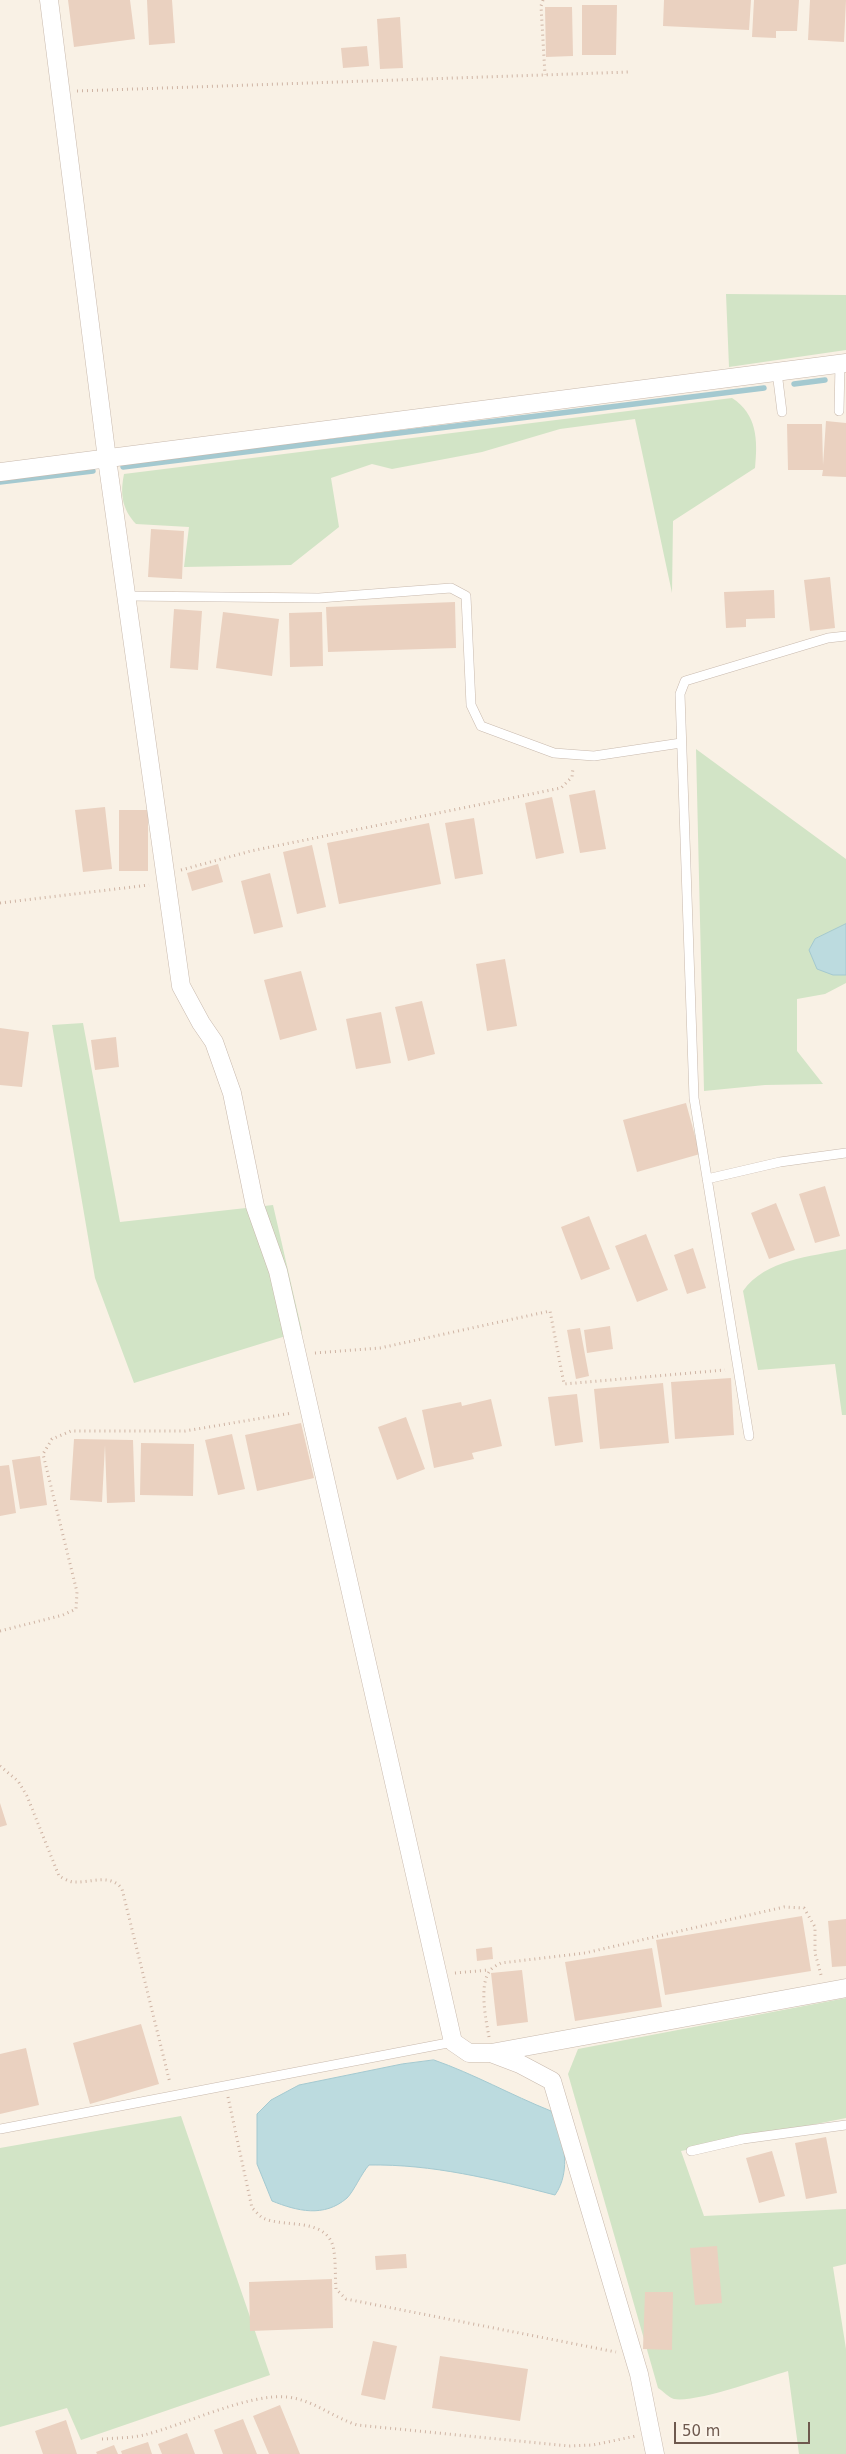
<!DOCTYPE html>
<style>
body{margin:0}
#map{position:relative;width:846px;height:2454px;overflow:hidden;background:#f9f1e5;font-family:"DejaVu Sans",sans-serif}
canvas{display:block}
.scale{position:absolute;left:674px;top:2422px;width:136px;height:22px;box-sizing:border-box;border:2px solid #6e594e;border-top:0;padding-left:6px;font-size:15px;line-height:18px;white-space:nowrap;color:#6e594e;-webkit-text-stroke:4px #fcf5eb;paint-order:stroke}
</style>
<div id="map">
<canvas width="846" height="2454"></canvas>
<div class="scale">50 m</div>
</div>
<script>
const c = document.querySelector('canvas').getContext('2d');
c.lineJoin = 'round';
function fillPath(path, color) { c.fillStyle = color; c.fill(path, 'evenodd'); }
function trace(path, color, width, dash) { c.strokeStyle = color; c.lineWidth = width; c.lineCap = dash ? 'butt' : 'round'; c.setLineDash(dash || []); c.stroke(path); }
fillPath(new Path2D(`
 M726 294 846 295V350L729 367Z
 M732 398C757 414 758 440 755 468L673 521 672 593 635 419 560 429 482 452 392 469 372 464 331 478 339 527 291 565 184 567 189 527 136 524C122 509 120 494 124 474Z
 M696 749 846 859V983L825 994 797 999V1051L823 1084 765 1085 704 1091Z
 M83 1023 120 1222 273 1205 302 1331 134 1383 95 1278 52 1025Z
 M846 1249V1415H842L835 1364 758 1370 743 1291C766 1259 810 1257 846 1249Z
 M846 1998V2118L681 2151 704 2216 846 2209V2264L833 2267 846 2349V2454H799L788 2371C764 2378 696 2403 674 2399 669 2398 663 2391 658 2388L568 2074 578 2049Z
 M181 2116 270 2375 81 2440 67 2408 0 2427V2148Z`), '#d2e4c6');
const water = new Path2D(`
 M846 924V975H833L817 969 809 950 815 939Z
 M434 2060C474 2074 511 2095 551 2111 564 2136 572 2171 555 2195 493 2179 432 2164 369 2165 361 2174 354 2191 347 2198 324 2218 297 2211 272 2201L257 2164V2114L271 2100 299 2085 402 2064Z`);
fillPath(water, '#bcdbdf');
trace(water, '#a4c9d0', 1);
trace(new Path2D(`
 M794 384 825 380
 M123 467 764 388
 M0 482 93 471`), '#a4c9d0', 5.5);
fillPath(new Path2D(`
 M68 0H130L135 39 74 47Z
 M147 0H172L175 43 149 45Z
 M664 0H751L749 30 663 26Z
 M754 0H799L797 31H776V38L752 37Z
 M810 0H846L844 42 808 40Z
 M582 5H617L616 55H582Z
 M545 7H572L573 56 546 57Z
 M400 17 403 68 380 69 377 19Z
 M367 46 369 66 343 68 341 48Z
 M826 421 846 423V477L822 476 823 470H788L787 424H822L823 465Z
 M151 529 184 531 182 579 148 577Z
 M830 577 835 628 810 631 804 580Z
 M774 590 775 618 746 619V627L726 628 724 592Z
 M455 602 456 648 328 652 326 607Z
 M174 609 202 611 198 670 170 668Z
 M223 612 279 619 272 676 216 668Z
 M322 612 323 666 290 667 289 613Z
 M595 790 606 849 580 853 569 795Z
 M552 797 564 853 536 859 525 803Z
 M105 807 112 869 83 872 75 810Z
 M119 810H148V871H119Z
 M474 818 483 874 455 879 445 823Z
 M429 823 441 884 339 904 327 843Z
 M312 845 326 907 297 914 283 852Z
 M218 864 223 882 192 891 187 873Z
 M270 873 283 927 254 934 241 881Z
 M505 959 517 1026 487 1031 476 964Z
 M301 971 317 1030 280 1040 264 980Z
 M422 1001 435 1054 408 1061 395 1007Z
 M381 1012 391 1063 356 1069 346 1019Z
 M0 1028 29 1032 22 1087 0 1085Z
 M116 1037 119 1067 95 1070 91 1040Z
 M686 1103 700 1154 637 1172 623 1120Z
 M825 1186 840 1236 815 1243 799 1194Z
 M776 1203 795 1250 769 1259 751 1213Z
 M589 1216 610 1269 581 1280 561 1227Z
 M646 1234 668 1290 637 1302 615 1246Z
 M693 1248 706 1288 687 1294 674 1255Z
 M610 1326 613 1349 587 1353 584 1330Z
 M580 1328 589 1376 576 1379 567 1330Z
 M731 1378 734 1435 675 1439 671 1382Z
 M663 1383 669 1443 600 1449 594 1389Z
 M577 1394 583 1442 555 1446 548 1397Z
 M491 1399 502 1446 472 1453 474 1459 434 1468 422 1410 461 1402 462 1406Z
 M406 1417 425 1469 397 1480 378 1427Z
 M301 1423 314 1478 257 1491 245 1435Z
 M232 1434 245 1489 218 1495 205 1440Z
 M74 1439 133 1440 135 1502 107 1503 105 1445 102 1502 70 1500Z
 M141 1443 194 1444 193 1496 140 1495Z
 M40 1456 47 1505 20 1509 12 1460Z
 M9 1465 16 1513 0 1516V1466Z
 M0 1803 7 1825 0 1827Z
 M802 1916 811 1971 665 1995 656 1940Z
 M846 1919V1966L832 1967 828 1921Z
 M492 1947 493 1959 477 1961 476 1949Z
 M652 1948 662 2007 575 2021 565 1962Z
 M522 1970 528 2022 497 2026 491 1973Z
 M141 2024 159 2084 90 2104 73 2043Z
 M26 2048 39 2105 0 2114V2054Z
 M826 2137 837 2193 806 2199 795 2143Z
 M772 2151 785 2196 759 2203 746 2158Z
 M717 2246 722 2303 695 2305 690 2248Z
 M406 2254 407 2268 376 2270 375 2256Z
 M332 2279 333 2328 250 2331 249 2282Z
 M645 2292H673L672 2350 643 2349Z
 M373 2341 397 2346 385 2400 361 2395Z
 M440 2356 528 2369 520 2421 432 2408Z
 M280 2405 300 2454H269L253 2416Z
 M243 2419 257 2454H223L214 2430Z
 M66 2420 77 2454H43L35 2431Z
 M187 2433 195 2454H162L158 2444Z
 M148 2442 152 2454H122L121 2451Z
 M114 2445 118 2454H97L96 2452Z`), '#ead1c0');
const service = new Path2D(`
 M777 372 782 412
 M839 411 840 364
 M127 596 319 598 451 588 466 596 471 705 481 726 554 753 594 756 681 743
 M707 1179 780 1162 846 1153
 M749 1436 694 1098 680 694 685 681 828 638 846 636
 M0 2129 453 2042
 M691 2151 743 2139 846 2125`);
const minor = new Path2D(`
 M49 0 107 459 181 986 201 1023 214 1042 232 1093 255 1206 278 1271 453 2042 469 2053H491L846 1988
 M0 472 846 363
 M491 2053 520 2064 552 2081 639 2374 655 2454`);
trace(service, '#c8b9ad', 10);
trace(minor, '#c8b9ad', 19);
trace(new Path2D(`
 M543 0 541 6 545 75
 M77 91 629 72
 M181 870 251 851 561 788 572 777 573 768
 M0 903 149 885
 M315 1353 380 1348 550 1311 564 1384 725 1370
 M0 1631 63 1615 76 1609 77 1592 43 1454 52 1439 71 1431H185L292 1413
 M0 1766 18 1781 27 1796 59 1876C63 1878 69 1882 74 1882 90 1883 111 1873 122 1889L170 2083
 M455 1973 489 1970
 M489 2037C486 2020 479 1987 489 1972 491 1968 497 1965 501 1963L585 1953 784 1907 804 1908 815 1927V1953L821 1975
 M228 2097 252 2208C256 2211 259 2216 263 2218 284 2228 324 2217 333 2246 336 2259 335 2276 336 2289L346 2299 616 2352
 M102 2439C116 2438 131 2438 144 2435 184 2425 249 2393 287 2397 314 2400 332 2417 357 2425L569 2446 593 2445 636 2436`), '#cfb4a4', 3, [1, 4]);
trace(service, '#fff', 9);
trace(minor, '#fff', 18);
</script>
